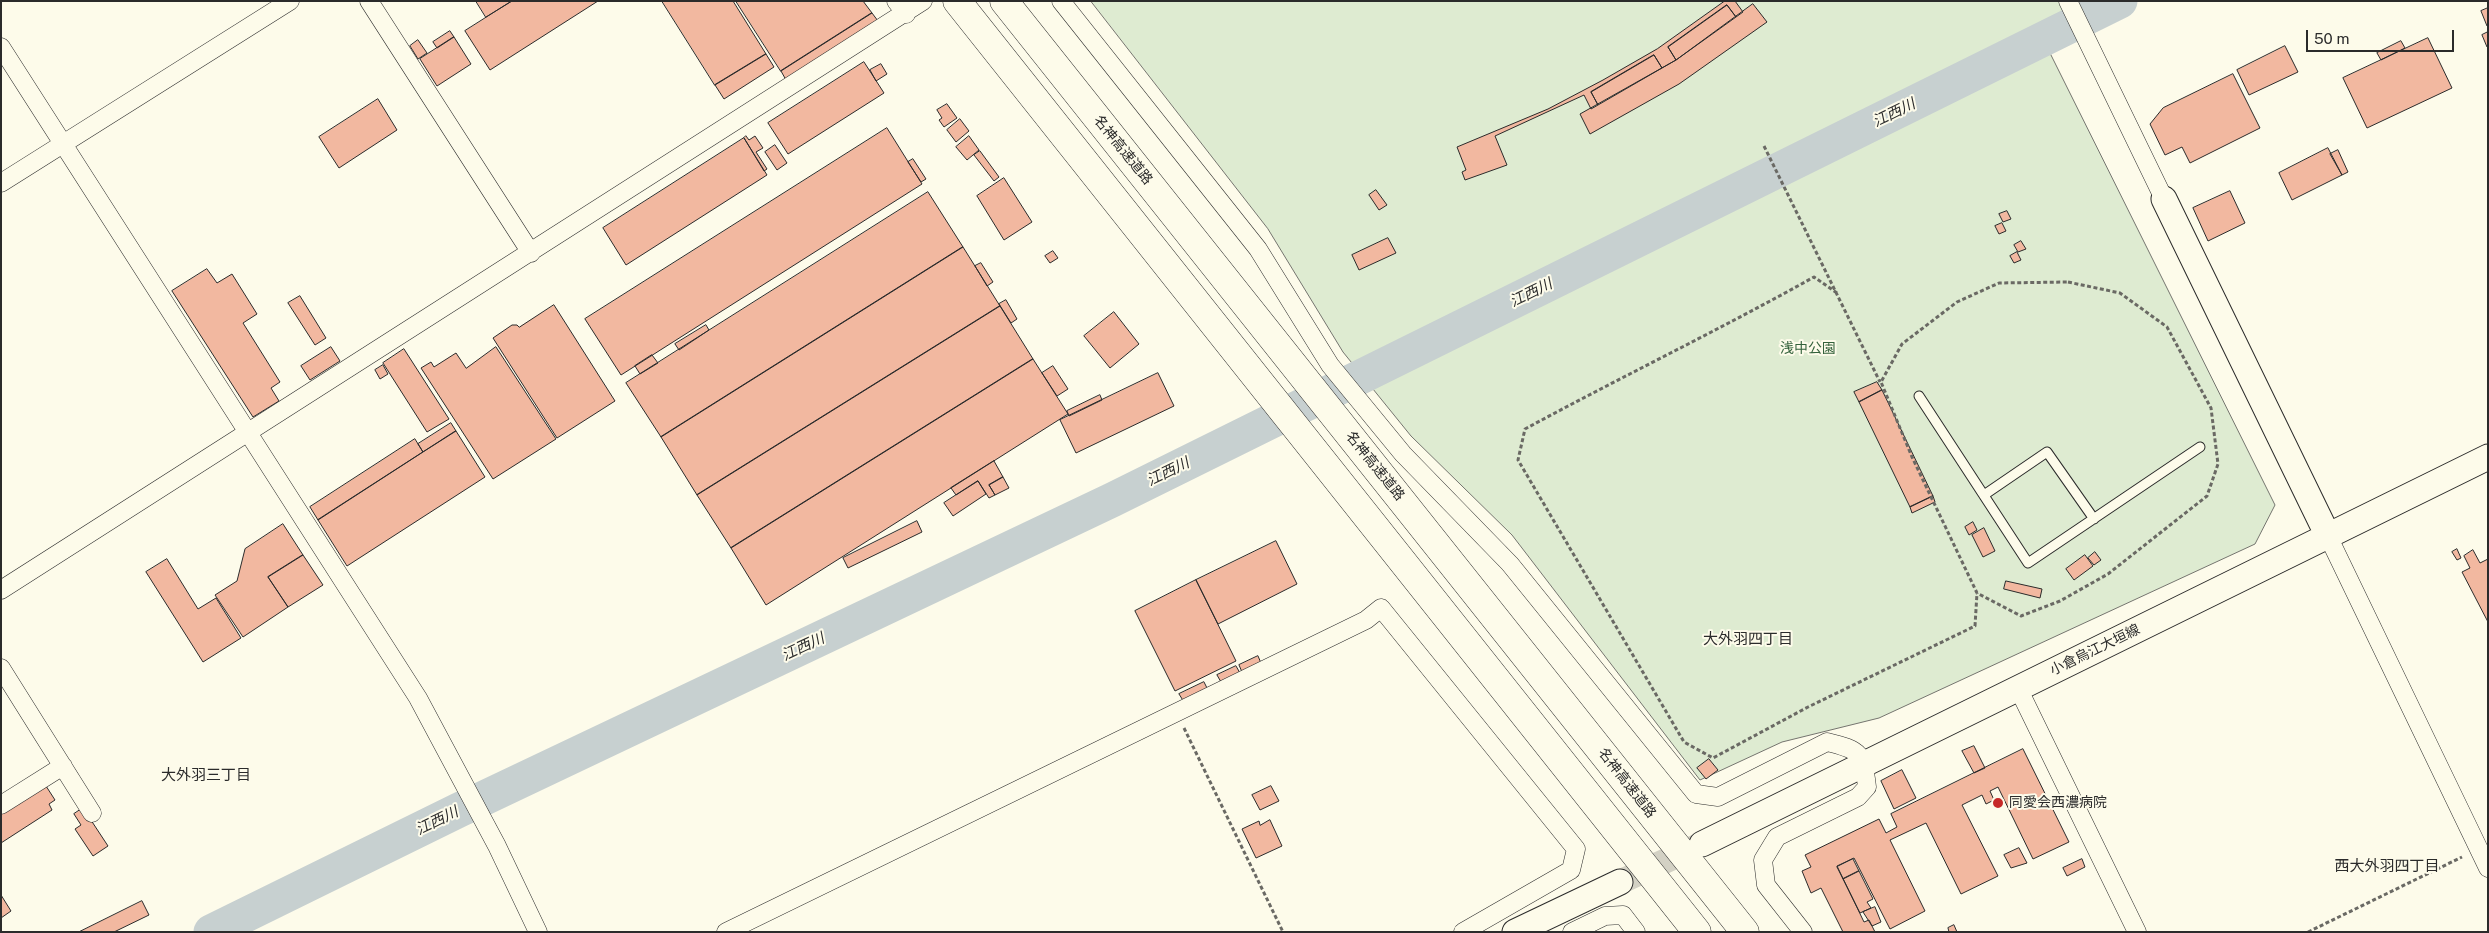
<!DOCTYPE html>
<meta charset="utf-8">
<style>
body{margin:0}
#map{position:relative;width:2489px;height:933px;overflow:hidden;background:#fdfbea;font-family:"Public Sans",sans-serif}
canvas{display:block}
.frame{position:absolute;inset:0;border:2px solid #2b2b2b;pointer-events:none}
.scale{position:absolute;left:2306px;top:30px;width:148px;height:22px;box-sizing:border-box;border:2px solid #2b2b2b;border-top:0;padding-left:6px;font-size:15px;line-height:18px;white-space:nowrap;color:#2b2b2b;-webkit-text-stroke:4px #fdfbea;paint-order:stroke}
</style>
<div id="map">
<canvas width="2489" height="933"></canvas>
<div class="frame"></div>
<div class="scale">50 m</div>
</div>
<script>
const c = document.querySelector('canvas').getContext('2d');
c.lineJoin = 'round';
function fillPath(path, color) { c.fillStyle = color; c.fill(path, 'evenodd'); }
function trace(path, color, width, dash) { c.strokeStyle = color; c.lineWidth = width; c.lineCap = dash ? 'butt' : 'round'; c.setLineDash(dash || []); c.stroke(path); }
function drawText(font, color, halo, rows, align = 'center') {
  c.font = font + ' "Public Sans","Noto Sans JP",sans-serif'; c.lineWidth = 4; c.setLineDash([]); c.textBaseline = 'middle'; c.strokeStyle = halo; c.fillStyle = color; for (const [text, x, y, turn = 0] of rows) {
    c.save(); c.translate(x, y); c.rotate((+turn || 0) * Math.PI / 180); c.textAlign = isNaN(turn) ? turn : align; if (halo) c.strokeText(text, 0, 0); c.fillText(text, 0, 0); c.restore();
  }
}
const green = new Path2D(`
 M1091 1H2120L2043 39 2275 505 2255 544 1879 718 1782 742 1700 780 1512 535 1411 436 1343 352 1268 229Z`);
fillPath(green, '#deebd1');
trace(green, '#74746e', 1);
trace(new Path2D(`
 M211 932 459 810 1112 500 2120 1`), '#c7d0d0', 35);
const building = new Path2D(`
 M476 1H512L486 17Z
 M512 1H598L490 70 465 31Z
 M662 1H733L766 54 715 85Z
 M736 1H863L872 13 781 71Z
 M1725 1H1735L1743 12 1736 17 1727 5 1668 47 1676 60 1662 68 1654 55 1591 92 1598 105 1591 109 1584 95 1495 136 1507 165 1465 180 1462 172 1466 170 1457 147 1548 109 1603 80 1657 49Z
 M1753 4 1767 22 1679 84 1590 134 1580 114 1676 60Z
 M1727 5 1736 17 1676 60 1668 47Z
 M2488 8V25L2487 26 2481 11Z
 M872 13 878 21 786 80 781 71Z
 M450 31 454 37 437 48 433 42Z
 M2488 32V46L2487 47 2482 35Z
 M454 37 471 64 437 86 420 59Z
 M2428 38 2452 88 2367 128 2343 78Z
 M418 40 427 53 418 59 410 46Z
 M2401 41 2405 48 2381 60 2377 53Z
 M2285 46 2298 72 2249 95 2237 70Z
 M766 54 774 67 724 99 715 85Z
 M1654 55 1662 68 1598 105 1591 92Z
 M864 62 884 93 788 154 768 123Z
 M881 64 887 74 876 81 870 70Z
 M2233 74 2260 128 2190 163 2182 147 2165 155 2150 124 2163 108Z
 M378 99 397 130 339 168 319 137Z
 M947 104 957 118 944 127 939 120 942 118 937 110Z
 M960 119 969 131 956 142 947 130Z
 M887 128 922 184 621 375 585 319Z
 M746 136 749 140 755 136 763 148 756 152 767 169 764 171 744 138Z
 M969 136 979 150 967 160 956 147Z
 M744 138 767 175 626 265 603 228Z
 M775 145 787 163 777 170 765 152Z
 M2328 148 2342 175 2292 200 2279 173Z
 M2338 150 2348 172 2342 175 2330 154Z
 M980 151 999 177 994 181 974 155Z
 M913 159 926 179 921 182 908 162Z
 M1004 178 1032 222 1004 240 977 196Z
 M1376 190 1387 205 1379 210 1369 195Z
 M2230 191 2245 223 2208 241 2193 208Z
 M928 192 963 247 661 437 626 383Z
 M2007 211 2011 219 2003 222 1999 214Z
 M2002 223 2006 231 1999 234 1995 226Z
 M1388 238 1396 253 1359 270 1352 255Z
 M2021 241 2026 249 2018 252 2014 245Z
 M963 247 1000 306 697 495 661 437Z
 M1053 251 1058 258 1050 263 1045 256Z
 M2017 252 2021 260 2014 263 2010 256Z
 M981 263 993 282 987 286 975 266Z
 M207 269 217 283 232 274 257 314 243 323 280 382 271 388 279 401 253 417 172 291Z
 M300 296 326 338 315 345 288 303Z
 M1006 300 1017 319 1011 323 999 304Z
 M554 305 615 401 557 438 493 338 512 325H517L519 327Z
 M1000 306 1033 359 731 548 697 495Z
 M1114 312 1139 344 1110 368 1084 336Z
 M706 325 709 330 679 350 675 344Z
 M331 347 340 361 310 380 301 366Z
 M496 347 556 439 493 479 421 368 431 362 434 367 456 353 466 368Z
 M404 349 449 419 427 432 383 363Z
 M652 355 658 363 640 374 635 366Z
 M1033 359 1068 414 766 605 731 548Z
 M383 365 388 374 380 379 375 370Z
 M1053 366 1068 389 1057 396 1042 373Z
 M1158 373 1174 406 1076 453 1060 420Z
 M1877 382 1882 390 1859 402 1854 392Z
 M1882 390 1933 496 1910 507 1859 402Z
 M1100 395 1102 400 1069 416 1067 411Z
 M451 423 456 431 423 452 418 444Z
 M456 431 485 477 347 566 318 520Z
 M415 439 423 452 318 520 310 507Z
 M994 461 1003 477 989 485 995 495 989 498 978 481 956 495 951 488Z
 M1003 477 1009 488 995 495 989 485Z
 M978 481 986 494 953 516 944 503Z
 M1933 496 1935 502 1912 513 1910 507Z
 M917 521 922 532 848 568 843 558Z
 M1973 522 1977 530 1969 535 1965 527Z
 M283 524 303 555 268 577 288 607 243 637 215 595 237 581 245 549Z
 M1984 528 1995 551 1983 557 1972 535Z
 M1276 541 1297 584 1218 624 1196 580Z
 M2457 549 2461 558 2457 560 2452 552Z
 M2473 550 2480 563 2488 559V622L2462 572 2470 568 2464 556Z
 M2095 552 2101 560 2094 565 2088 558Z
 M303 555 323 585 288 607 268 577Z
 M2085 555 2093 566 2074 580 2066 569Z
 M167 559 198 609 216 598 241 638 203 662 146 572Z
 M1196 580 1236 661 1175 691 1135 611Z
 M2006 581 2042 589 2040 598 2004 589Z
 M1258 656 1261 663 1242 672 1239 665Z
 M1236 666 1240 673 1221 682 1217 675Z
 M1204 682 1208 690 1184 702 1179 694Z
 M1974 746 1985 768 1974 773 1962 751Z
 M2023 749 2069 842 2033 859 1998 787 1990 791 1994 800 1986 804 1982 795 1962 805 1998 876 1961 894 1926 823 1890 840 1925 911 1890 929 1854 858 1837 866 1864 922 1869 920 1875 932H1843L1821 888 1811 893 1802 871 1811 867 1805 855 1879 819 1886 833 1897 827 1891 814Z
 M1709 759 1718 770 1706 779 1697 768Z
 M1902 770 1916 798 1894 809 1881 781Z
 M46 786 55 800 49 804 52 810 1 843V814Z
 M1271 786 1279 801 1260 810 1252 795Z
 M83 808 108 846 93 856 75 829 81 825 74 814Z
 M1270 820 1282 846 1256 858 1242 829 1259 821 1260 825Z
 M2019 848 2027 863 2011 868 2004 855Z
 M1853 859 1859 871 1843 879 1837 867Z
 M2082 859 2085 867 2067 876 2063 868Z
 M1859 871 1873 899 1867 902 1871 908 1860 913 1843 879Z
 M1 895 11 911 1 918Z
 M142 901 149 915 114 932H79Z
 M1875 907 1881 922 1872 926 1863 912Z
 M1954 925 1957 932H1949L1948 928Z`);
fillPath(building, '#f2b8a0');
trace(building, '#2b2b2b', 1);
trace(new Path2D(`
 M1620 882 1700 845`), '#d3d1c4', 25, [25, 12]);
const lane = new Path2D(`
 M1919 396 2028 563 2200 447
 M1984 495 2047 452 2094 519`);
const street = new Path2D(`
 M369 1 531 253
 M896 1 906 14
 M1061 1 1258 249 1330 365 1403 454 1510 564 1696 794 1718 797 1827 742C1861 750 1863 753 1867 787L1858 797 1777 837 1763 860 1766 885 1803 932
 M2068 1 2164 199
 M1 47 418 698 497 846 538 932
 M1 183 290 1
 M2327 534 2488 868
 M1 590 923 1
 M1 668 92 813
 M2018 688 2137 932
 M1 805 63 766
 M726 932 1366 620 1381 608 1576 849 1571 870 1463 932
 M1572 932 1605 916 1623 915 1636 932`);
const secondary = new Path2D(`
 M2164 199 2327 534
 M1702 844 2488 457
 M1515 932 1620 882`);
const highway = new Path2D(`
 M957 1 1697 932
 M1004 1 1745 932`);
trace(lane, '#2b2b2b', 11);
trace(street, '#2b2b2b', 19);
trace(secondary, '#2b2b2b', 27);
trace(highway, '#2b2b2b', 29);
trace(new Path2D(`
 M1764 146 1880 382
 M2068 282 2120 293 2167 327 2211 408 2218 464 2207 496 2108 574 2060 601 2021 616 1977 593 1912 457 1881 382 1902 344 1957 302 1999 283Z
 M1837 293 1814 277C1719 330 1621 377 1525 429L1518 460 1684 742 1713 758 1808 707 1975 626 1977 593
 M1184 728 1283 932
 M2308 932 2462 857`), '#6a6964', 3, [4, 2.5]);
trace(lane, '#fdfbea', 9);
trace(street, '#fdfbea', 18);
trace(secondary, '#fdfbea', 25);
trace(highway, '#fdfbea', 28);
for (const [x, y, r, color] of [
 [1998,803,6,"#c62828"]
]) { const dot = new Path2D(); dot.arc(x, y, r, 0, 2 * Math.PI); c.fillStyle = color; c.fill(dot); trace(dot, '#fdfbea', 2); }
drawText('14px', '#2b2b2b', '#fdfbea', [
 ["名神高速道路",1123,150,51],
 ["名神高速道路",1375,466,51],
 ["小倉烏江大垣線",2095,650,-26],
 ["名神高速道路",1627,783,52]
]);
drawText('14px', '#34623c', '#fdfbea', [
 ["浅中公園",1808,349]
]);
drawText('14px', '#2b2b2b', '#fdfbea', [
 ["同愛会西濃病院",2009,803]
], 'left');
drawText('italic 15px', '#2b2b2b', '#fdfbea', [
 ["江西川",1894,113,-26],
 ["江西川",1531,293,-26],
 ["江西川",1168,472,-26],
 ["江西川",803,647,-25],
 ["江西川",437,821,-26]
]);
drawText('15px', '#2b2b2b', '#fdfbea', [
 ["大外羽四丁目",1748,639],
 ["大外羽三丁目",206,775],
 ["西大外羽四丁目",2387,866]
]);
</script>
